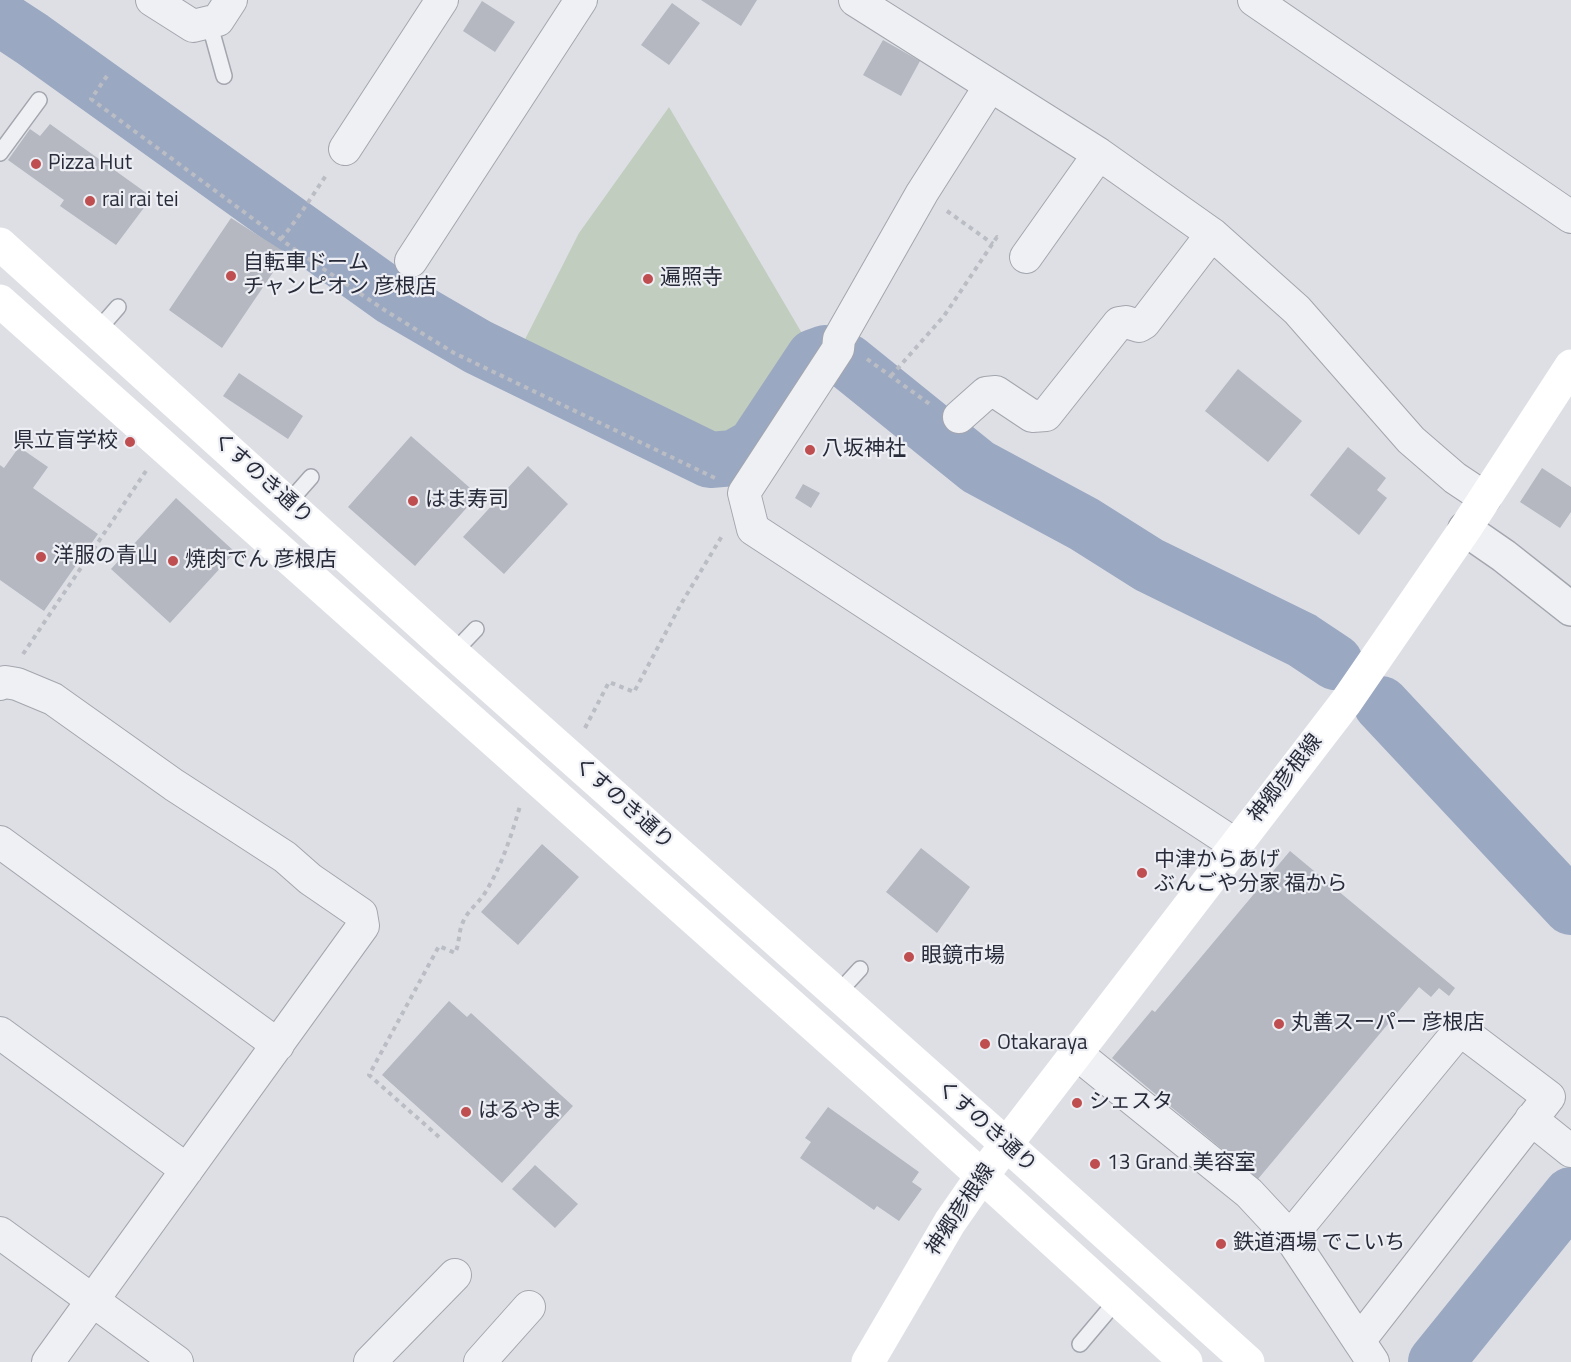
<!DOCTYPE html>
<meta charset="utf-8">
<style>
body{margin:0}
canvas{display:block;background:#dddfe5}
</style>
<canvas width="1571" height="1362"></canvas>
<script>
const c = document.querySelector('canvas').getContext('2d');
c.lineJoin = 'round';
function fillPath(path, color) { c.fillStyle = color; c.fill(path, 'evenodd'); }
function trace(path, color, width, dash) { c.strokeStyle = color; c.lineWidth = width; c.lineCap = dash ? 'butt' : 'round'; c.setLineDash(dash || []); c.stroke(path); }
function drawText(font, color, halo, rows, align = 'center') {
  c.font = font + ' "Titillium Web","Noto Sans JP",sans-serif'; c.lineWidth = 4.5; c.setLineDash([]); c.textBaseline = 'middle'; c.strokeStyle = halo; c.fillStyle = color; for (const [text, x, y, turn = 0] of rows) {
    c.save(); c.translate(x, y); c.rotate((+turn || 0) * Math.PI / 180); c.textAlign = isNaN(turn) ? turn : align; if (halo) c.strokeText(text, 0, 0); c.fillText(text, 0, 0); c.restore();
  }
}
fillPath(new Path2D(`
 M669 107 813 352 797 355 746 444 731 450 717 451 517 355 579 233Z`), '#c1cebf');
trace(new Path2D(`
 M0 18 32 39 392 297 478 347 710 460 734 458 755 446 814 357 825 353 848 362 978 467 1084 524 1149 565 1302 640 1335 662
 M1381 704 1571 907
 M1436 1362 1571 1195`), '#9ba8c2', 56);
fillPath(new Path2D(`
 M701 0H757L741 26Z
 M482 1 515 22 495 52 463 31Z
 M672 3 700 23 669 65 641 45Z
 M883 40 920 61 901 96 863 75Z
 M50 124 152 197 116 245 60 206 64 200 8 160 30 129 40 136Z
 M231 218 286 253 222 348 169 310Z
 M1238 369 1302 421 1268 462 1205 411Z
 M239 373 303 416 288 439 223 396Z
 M411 436 478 495 415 566 348 507Z
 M19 447 48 467 33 488 98 534 44 611 0 580V465L4 468Z
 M1348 447 1386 478 1377 490 1387 498 1359 535 1310 495Z
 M528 466 568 504 504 574 463 537Z
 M1542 468 1571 487V512L1560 528 1520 502Z
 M803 484 820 493 811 508 795 498Z
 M176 498 235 552 170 623 111 569Z
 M542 844 579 877 518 945 481 912Z
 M921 848 970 887 937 933 886 892Z
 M1290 851 1455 988 1449 996 1439 988 1431 997 1419 987 1258 1179 1112 1058 1152 1010 1155 1012Z
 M449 1001 467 1017 471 1013 573 1106 502 1183 382 1075Z
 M828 1107 919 1172 912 1182 922 1189 899 1221 877 1206 874 1210 800 1158 811 1142 805 1138Z
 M535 1165 578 1204 555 1228 512 1189Z`), '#b5b8c1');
const service = new Path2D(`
 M209 22 224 76
 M0 153 39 100
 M97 331 118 307
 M288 503 311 477
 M453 653 476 629
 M837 994 860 969
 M1080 1344 1118 1299`);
const minor = new Path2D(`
 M152 0 193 26 218 20 231 0
 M855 0 1099 154 1212 234 1297 310 1411 440 1455 478 1485 498
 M1254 0 1571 217
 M990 86 922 193 839 339 838 349 744 493 753 529 1236 845
 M345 149 442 0
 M1026 257 1099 154
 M411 261 581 0
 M959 417 986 393 996 392 1032 416 1046 415 1119 323 1126 322 1139 326 1144 323 1212 234
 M0 684 5 682 17 684 53 699 174 785 285 857 310 879 361 914 363 926 48 1362
 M0 842 278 1045
 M0 1033 187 1170
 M1077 1054 1249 1193 1290 1237 1373 1362
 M1531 1119 1571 1151
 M0 1233 177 1362
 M1290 1237 1454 1037 1467 1035 1549 1097 1359 1341
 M370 1362 455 1275
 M480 1362 529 1307`);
const tertiary = new Path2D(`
 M1465 529 1504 556 1571 609`);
trace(service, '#a3a6ae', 18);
trace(minor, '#a3a6ae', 34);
trace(tertiary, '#a3a6ae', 36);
trace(new Path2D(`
 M107 76 91 99 294 249 386 311 454 353 717 479
 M947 211 993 244
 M281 239C298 219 312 196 327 174
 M867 359 931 405
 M891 376 944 316 997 237 1000 239
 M23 654 146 471
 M585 728 609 682 634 692 681 604 722 536
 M439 1137 369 1075 439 946 455 953C460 943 458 932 463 922 467 912 477 904 483 896 501 868 511 837 520 806`), '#bbbdc4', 4, [4.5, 4.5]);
trace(service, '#eff0f4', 15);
trace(minor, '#eff0f4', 32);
trace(tertiary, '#eff0f4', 33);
trace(new Path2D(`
 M0 244 453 653 1006 1144 1248 1362
 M0 301 928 1127 1186 1362
 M868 1362 950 1222 982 1176 1346 702 1465 529 1571 366`), '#fff', 33);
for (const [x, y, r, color] of [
 [36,164,6,"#be4e4f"],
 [90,201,6,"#be4e4f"],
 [231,276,6,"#be4e4f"],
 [648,279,6,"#be4e4f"],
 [130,442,6,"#be4e4f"],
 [810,450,6,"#be4e4f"],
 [413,501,6,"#be4e4f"],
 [41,557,6,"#be4e4f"],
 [173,561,6,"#be4e4f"],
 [1142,873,6,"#be4e4f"],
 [909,957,6,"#be4e4f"],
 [1279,1024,6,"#be4e4f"],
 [985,1044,6,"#be4e4f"],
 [1077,1103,6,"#be4e4f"],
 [466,1112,6,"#be4e4f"],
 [1095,1164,6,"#be4e4f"],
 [1221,1244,6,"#be4e4f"]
]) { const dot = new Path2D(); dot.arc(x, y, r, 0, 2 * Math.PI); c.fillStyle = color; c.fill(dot); trace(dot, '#eceef3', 2); }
drawText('21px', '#282c3a', '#eceef3', [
 ["Pizza Hut",48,164],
 ["rai rai tei",102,201],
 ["自転車ドーム",243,264],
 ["チャンピオン 彦根店",243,288],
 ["遍照寺",660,279],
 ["県立盲学校",118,442,"right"],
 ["八坂神社",822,450],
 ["はま寿司",425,501],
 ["洋服の青山",53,557],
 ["焼肉でん 彦根店",185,561],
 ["中津からあげ",1154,861],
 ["ぶんごや分家 福から",1154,885],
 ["眼鏡市場",921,957],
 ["丸善スーパー 彦根店",1291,1024],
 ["Otakaraya",997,1044],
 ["シェスタ",1089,1103],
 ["はるやま",478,1112],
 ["13 Grand 美容室",1107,1164],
 ["鉄道酒場 でこいち",1233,1244]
], 'left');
drawText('21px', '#282c3a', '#eceef3', [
 ["くすのき通り",262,479,42],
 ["神郷彦根線",1286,779,-52],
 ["くすのき通り",623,804,42],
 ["くすのき通り",986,1127,42],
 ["神郷彦根線",961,1210,-56]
]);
</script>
